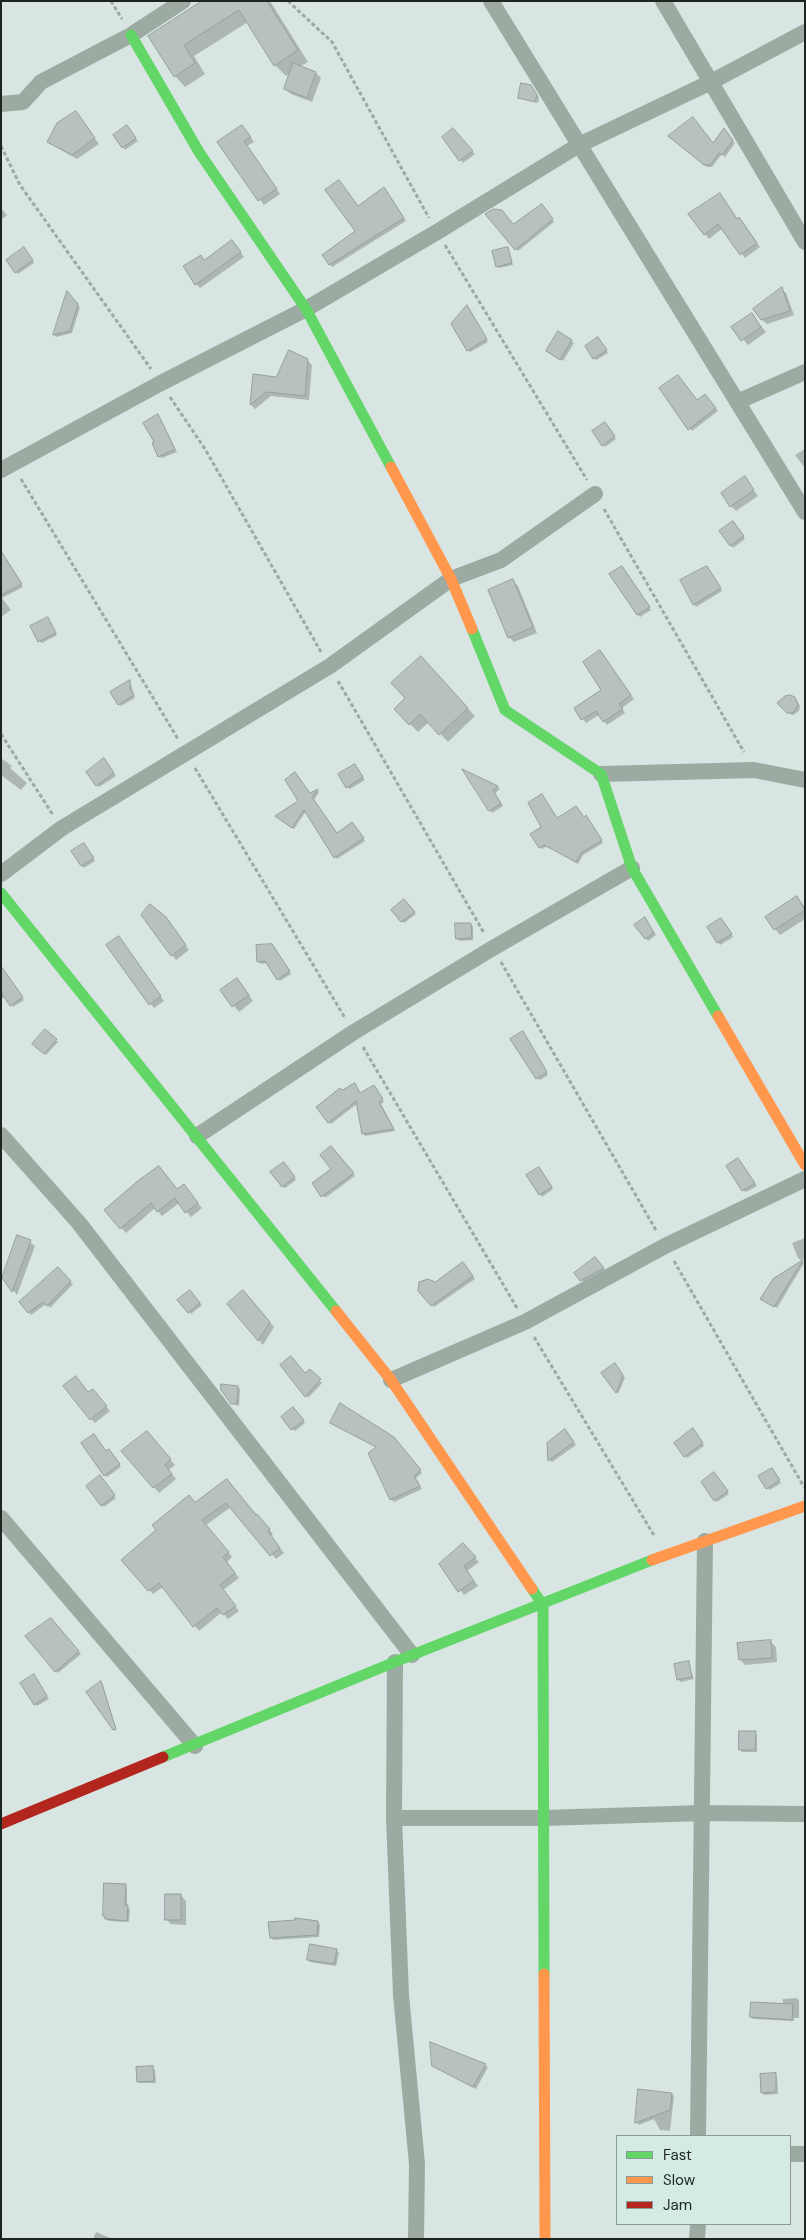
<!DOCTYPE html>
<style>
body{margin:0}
#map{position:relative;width:806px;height:2240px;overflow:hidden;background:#d8e5e2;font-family:"DM Sans",sans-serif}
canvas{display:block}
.frame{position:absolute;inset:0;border:2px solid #1d2523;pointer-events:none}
.legend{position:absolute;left:616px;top:2135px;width:175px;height:90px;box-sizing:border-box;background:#d3eae5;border:1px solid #8a9b97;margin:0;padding:6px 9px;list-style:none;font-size:15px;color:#1d2523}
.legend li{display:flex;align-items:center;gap:10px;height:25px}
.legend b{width:25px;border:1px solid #8a9b97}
</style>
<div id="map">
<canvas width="806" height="2240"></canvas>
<div class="frame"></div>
<ul class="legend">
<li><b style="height:6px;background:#63d668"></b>Fast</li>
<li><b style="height:6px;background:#ff974d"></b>Slow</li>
<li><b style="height:6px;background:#b3261e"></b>Jam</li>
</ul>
</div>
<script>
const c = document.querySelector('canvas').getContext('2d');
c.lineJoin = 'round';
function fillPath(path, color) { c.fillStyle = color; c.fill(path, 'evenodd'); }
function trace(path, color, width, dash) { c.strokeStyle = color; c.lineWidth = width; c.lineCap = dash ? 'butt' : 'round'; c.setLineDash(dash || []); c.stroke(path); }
fillPath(new Path2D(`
 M205 1H270L308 62 299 67 316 73 321 78 312 102 291 94 285 89 291 72 286 76 275 65 248 22 194 56 205 74 185 87 175 76 150 36Z
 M533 89 539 98 538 103 520 98Z
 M76 113 99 144 77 159 54 146 49 142Z
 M242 126 254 142 247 146 280 194 264 205 219 142Z
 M129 129 138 141 125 150 115 135Z
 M453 130 475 154 463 163 443 138Z
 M726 132 735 143 725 157 722 154 712 167H707L672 138 713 144Z
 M386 191 406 221 332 267 324 256 357 231 358 207Z
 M724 199 738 220 739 219 743 223 760 247 745 258 723 228 709 239 690 215Z
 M1 208 7 215 1 220Z
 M544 208 554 222 518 251 516 249 514 226Z
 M236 245 244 257 200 288 196 284 201 257 205 261Z
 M507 248 513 265 499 268 497 266Z
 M26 251 34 263 18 274 16 272Z
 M782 289 786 293 794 315 767 324 762 320Z
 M67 294 80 307 72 333 56 337 54 335Z
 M469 309 488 342 470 352 468 350Z
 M751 314 766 332 748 345 733 327Z
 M571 341 574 343 563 361 550 353Z
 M600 341 608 353 596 360 594 358Z
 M307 360 312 365 309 400 271 396 255 409 251 405 254 376 277 378Z
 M661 389 697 402 707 398 718 411 692 431Z
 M160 418 177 452 162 458 159 456Z
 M607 426 616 439 605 447 603 445Z
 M805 449V468L795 455Z
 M744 478 758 496 736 511 731 506Z
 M735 525 745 539 733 548 720 532Z
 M7 560 23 587 2 598 11 610 1 617V561Z
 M707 567 722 591 696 607 681 581Z
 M625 570 651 610 640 617 637 614Z
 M513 581 518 586 537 633 514 642 509 637Z
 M48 619 57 635 42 643 39 641Z
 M600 652 634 699 622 708 625 713 607 725 599 715 586 723 575 708 603 691Z
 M429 666 475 716 448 742 429 722 418 732 395 709 407 698Z
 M130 681 135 698 121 706 112 692Z
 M795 698 800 706 799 711 793 715 788 713 779 703Z
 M1 758 12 766 10 768 27 783 21 790 1 775Z
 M106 762 116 776 99 787 97 785Z
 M357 768 365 780 350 789 347 787Z
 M466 772 498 787 500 789 495 793 503 806 492 813Z
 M318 790 319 792 314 800 337 834 355 826 365 841 337 859 306 811 294 829 279 819Z
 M588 819 603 843 583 855 578 864 547 846 542 849 540 847 557 820Z
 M86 847 95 861 84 868 82 866Z
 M797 898 805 907V919L780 935 775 929Z
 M407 903 416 914 404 923 402 921Z
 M142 915 170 923 189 950 176 960Z
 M645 919 656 935 648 941 636 925Z
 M724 922 733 937 720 945 708 928Z
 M470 924 473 926V940L459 941 457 938Z
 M119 937 164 1001 154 1008 108 945Z
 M274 948 291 974 280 981 267 963 261 964 258 961Z
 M1 974 13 983 24 1000 13 1007 5 996 1 1000Z
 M242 985 253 1001 239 1012 222 991Z
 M45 1031 58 1042 46 1055 34 1044Z
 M525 1035 548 1075 540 1080 537 1078Z
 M357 1087 361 1094 376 1088 384 1102 381 1104 395 1131 365 1136 363 1133 358 1103 331 1124 329 1122Z
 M331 1147 355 1176 325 1198 314 1183 333 1169Z
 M740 1162 757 1186 746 1192 743 1190Z
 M286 1166 296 1180 285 1188 282 1186Z
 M541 1171 553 1189 542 1197 540 1194Z
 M184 1186 202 1208 191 1217 179 1203 162 1216 155 1208 126 1233 105 1210 177 1190Z
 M805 1238V1258L801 1260 804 1263 777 1308 764 1301 775 1280 802 1261 798 1258 792 1243Z
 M30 1242 35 1246 17 1295 3 1278Z
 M597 1260 605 1270 583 1282 581 1280Z
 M466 1266 475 1279 434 1307 432 1305 435 1284Z
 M58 1269 73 1284 50 1308 46 1304 31 1315 21 1302Z
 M192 1293 202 1305 191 1314 189 1312Z
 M248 1296 274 1327 263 1345 229 1305Z
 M281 1365 306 1375 310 1370 322 1383 308 1398Z
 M617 1367 625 1378 618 1394 603 1373Z
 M238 1387 240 1389 239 1406 232 1403Z
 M89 1393 97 1395 110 1411 95 1423 91 1419Z
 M295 1411 305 1423 295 1431 292 1429Z
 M332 1423 396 1440 422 1473 416 1478 422 1489 394 1502 391 1499 377 1447Z
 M695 1432 704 1446 687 1458 685 1456Z
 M567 1433 576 1445 552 1462 550 1460 548 1443Z
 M152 1437 175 1465 169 1470 176 1479 159 1493 123 1451Z
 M106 1453H111L121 1467 107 1477 105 1475Z
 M774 1472 781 1483 770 1490 767 1488Z
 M717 1476 729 1494 717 1502 715 1500Z
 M102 1479 116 1498 104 1507 102 1505Z
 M227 1480 273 1534 271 1536 284 1553 276 1559 231 1507 206 1525 232 1557 227 1562 239 1578 223 1590 239 1611 228 1619 222 1612 199 1631 163 1587 153 1594 149 1590 195 1503Z
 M463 1545 479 1562 467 1571 478 1586 464 1595 440 1564Z
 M51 1620 81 1654 58 1673 56 1671Z
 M771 1642 776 1647 777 1662 745 1665 740 1659Z
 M688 1662 694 1679 681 1682 678 1679Z
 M36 1678 49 1699 37 1706 35 1704Z
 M101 1683 103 1685 116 1732 114 1729Z
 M755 1733 757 1735V1752H742L740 1749Z
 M125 1886 127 1888V1907L130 1909 129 1922 109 1921 106 1918Z
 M181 1895 186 1901V1925L171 1924 166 1919Z
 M318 1922 320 1925 319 1937 273 1940 271 1937Z
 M336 1950 339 1953 336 1966 310 1962 308 1959Z
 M796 1998 799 2000V2018H794V2021L753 2019 751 2017 783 2005V1999Z
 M431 2044 488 2067 476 2089 436 2068Z
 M153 2068 155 2070 156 2083H140L138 2081Z
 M775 2075 777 2077 778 2094 764 2095 762 2092Z
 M639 2090 672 2094 674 2096 670 2131 660 2130 654 2119 639 2125 637 2123Z
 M96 2232 113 2239H93Z`), '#0003');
const building = new Path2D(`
 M202 1H267L298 50 274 66 239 10 184 45 195 63 174 77 148 36Z
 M293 63 316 72 307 98 284 89Z
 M521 83 531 85 537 95 535 102 518 98Z
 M76 111 95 138 72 155 47 142 57 123Z
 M693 117 713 143 724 128 733 140 722 155 719 153 710 165H704L668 136Z
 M127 125 136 138 122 148 113 135Z
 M242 125 251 137 244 141 277 189 258 201 217 142Z
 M453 128 473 151 459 161 442 137Z
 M339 180 358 206 384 187 404 218 329 265 322 255 355 231 325 190Z
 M720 193 737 219 739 217 757 243 740 255 718 224 704 235 688 214Z
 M542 204 553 219 515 250 485 214 493 209 502 210 513 224Z
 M232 240 241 252 195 285 183 266 201 255 204 260Z
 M24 247 33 260 15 273 6 260Z
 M508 247 512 263 496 267 492 251Z
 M782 287 790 311 761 320 753 309Z
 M67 291 78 304 70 331 53 335Z
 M467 305 487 339 467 351 451 324Z
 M752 313 761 327 741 341 731 327Z
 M558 331 572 340 560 360 546 351Z
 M598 337 607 350 593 359 585 346Z
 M289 350 308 359 305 396 266 392 250 405 253 374 276 377Z
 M678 375 697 400 705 394 716 408 688 430 659 388Z
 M158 414 175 449 158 457 152 443 154 442 143 423Z
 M605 422 615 436 602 446 592 431Z
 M745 476 754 490 730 507 721 493Z
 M733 521 744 536 730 546 719 531Z
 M1 551 22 584 1 595Z
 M622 566 650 607 637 615 609 574Z
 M707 566 721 588 693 605 680 580Z
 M513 579 533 627 508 638 488 590Z
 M48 617 56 633 38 642 30 626Z
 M600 650 631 695 619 704 623 709 603 722 596 711 581 720 574 708 601 690 583 662Z
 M421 656 468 708 439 735 420 714 409 725 394 709 405 698 391 683Z
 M130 680V689L134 695 118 705 110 692Z
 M790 695 795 697 798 705 793 713H787L777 703 785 696Z
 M104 758 114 773 96 786 86 772Z
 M355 764 363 777 346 788 338 774Z
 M462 769 498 786 493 790 501 804 489 811Z
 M295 772 310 793 318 789 312 797 337 833 352 822 364 838 334 858 304 810 292 828 275 816 298 801 285 780Z
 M542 794 557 818 576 806 584 817 586 815 602 840 581 853 576 862 544 845 539 848 530 834 541 827 528 803Z
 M84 843 94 858 81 866 71 851Z
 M797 896 805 910 774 930 765 917Z
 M404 899 415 912 401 922 391 910Z
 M150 904 166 917 186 945 171 956 141 915Z
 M645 917 654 933 645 939 634 925Z
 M721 918 732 934 717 943 707 927Z
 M455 923H471L472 938 456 939Z
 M119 936 161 996 149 1005 106 945Z
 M272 944 290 971 277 980 265 961 257 962 256 945Z
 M1 966 23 997 10 1006 1 992Z
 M237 978 249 995 232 1007 220 990Z
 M45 1029 57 1039 44 1054 32 1044Z
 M523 1031 547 1072 536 1079 510 1039Z
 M355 1083 360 1093 374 1085 383 1099 379 1102 394 1129 362 1134 356 1101 328 1123 316 1107 340 1088 342 1090Z
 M331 1146 354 1173 321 1197 312 1183 331 1169 320 1155Z
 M738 1158 755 1183 742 1191 726 1166Z
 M284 1162 295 1177 282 1187 270 1172Z
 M159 1166 177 1189 184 1184 198 1203 185 1213 175 1198 157 1212 151 1203 120 1229 104 1210 139 1180Z
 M539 1167 552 1187 539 1195 526 1175Z
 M17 1235 31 1240 12 1292 2 1278Z
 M595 1257 604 1268 580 1281 574 1273Z
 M803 1260 774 1307 760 1299 773 1279Z
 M463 1262 473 1276 431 1306 418 1291 419 1282 428 1279 435 1282Z
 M58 1267 71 1281 47 1306 43 1302 28 1313 19 1302Z
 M190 1290 200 1303 188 1313 177 1300Z
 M243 1290 270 1322 258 1341 227 1304Z
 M291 1356 305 1373 310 1369 321 1379 305 1397 280 1365Z
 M615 1363 623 1375 616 1393 601 1373Z
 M76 1376 88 1392 93 1389 107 1406 90 1420 63 1386Z
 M221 1384 238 1386 237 1404H231L221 1390Z
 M340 1403 394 1437 421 1470 414 1476 420 1486 390 1500 368 1453 376 1447 330 1423Z
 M293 1407 304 1420 291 1430 281 1417Z
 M693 1428 703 1443 684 1457 674 1443Z
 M565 1429 574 1442 548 1461 547 1443Z
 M147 1431 171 1459 165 1465 172 1474 153 1488 121 1451Z
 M94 1434 106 1451 109 1449 120 1464 104 1476 81 1443Z
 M772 1468 780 1480 766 1489 758 1476Z
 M714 1472 728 1491 714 1501 701 1482Z
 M100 1475 115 1495 101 1506 86 1486Z
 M227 1479 256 1515 257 1514 270 1529 268 1531 280 1548 270 1556 226 1503 202 1520 229 1552 223 1557 235 1573 220 1585 236 1606 223 1615 217 1608 193 1627 159 1583 148 1591 121 1560 156 1530 152 1525 189 1495 195 1502Z
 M463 1543 476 1557 464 1566 474 1581 458 1592 439 1564Z
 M51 1618 79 1651 55 1672 25 1636Z
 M771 1640 772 1658 739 1660 737 1643Z
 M689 1661 692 1677 677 1680 674 1664Z
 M34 1674 47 1696 34 1705 20 1683Z
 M101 1681 116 1729 113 1730 86 1692Z
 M739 1731H756L755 1750H739Z
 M104 1883 126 1884 125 1905H128L127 1921 105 1919V1917L103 1916Z
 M165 1894H181V1920H165Z
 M295 1918 318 1921 317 1935 270 1938 268 1922 295 1920Z
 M310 1944 337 1949 334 1964 307 1960Z
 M751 2002 793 2004 792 2020 750 2017Z
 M430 2042 486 2064 473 2087 432 2066Z
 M153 2066 154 2081 137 2082 136 2067Z
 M776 2073V2092L761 2093 760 2074Z
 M638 2089 672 2093 670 2110 635 2123Z`);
fillPath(building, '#b7c1c0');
trace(building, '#949f9e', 1);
trace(new Path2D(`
 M111 1 122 19
 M288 1 332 42 429 218
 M1 146 20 185 151 369
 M445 245 587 480
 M170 397 205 449 321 652
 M21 479 178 739
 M604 509 744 752
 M338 681 484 933
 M1 734 53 815
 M195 768 345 1018
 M501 962 657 1232
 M363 1047 517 1308
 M674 1261 804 1487
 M534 1337 655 1537`), '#9da9a4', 3, [4, 2.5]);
trace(new Path2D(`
 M491 1 805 512
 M663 1 805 242
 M1 104 23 102 41 82 131 35 183 1
 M737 402 805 372
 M1 470 161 383 306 309 437 232 579 145 709 83 805 32
 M601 774 754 770 805 780
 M1 874 62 828 330 666 451 579 501 560 595 494
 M1 1135 79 1223 412 1655
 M197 1136 354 1032 493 948 632 868
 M391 1380 525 1322 665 1246 805 1179
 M1 1518 195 1746
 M395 1662 394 1818 401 1995 417 2164 416 2239
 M394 1818H544L702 1813 805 1814
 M698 2136 705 1541
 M790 2154H805
 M697 2239 698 2224`), '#9caaa2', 16);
trace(new Path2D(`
 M131 35 199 152 306 309 391 467
 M472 629 505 710 601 774 632 868 718 1016
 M1 893 336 1311
 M532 1589 543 1605 544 1974
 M163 1757 412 1655 652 1560`), '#63d668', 11);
trace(new Path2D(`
 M391 467 451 579 472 629
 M718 1016 805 1165
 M336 1311 391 1380 532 1589
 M652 1560 805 1506
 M544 1974 545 2239`), '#ff974d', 11);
trace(new Path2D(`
 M1 1824 163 1757`), '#b3261e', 11);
</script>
